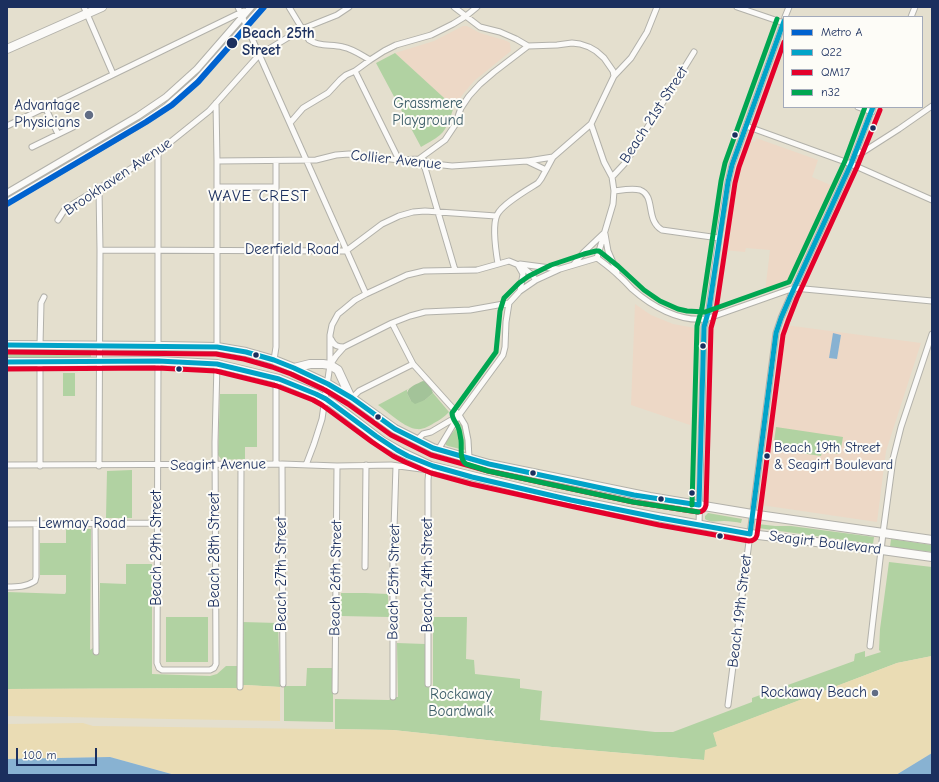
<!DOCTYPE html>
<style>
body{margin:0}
#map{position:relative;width:939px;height:782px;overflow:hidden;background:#e4dfce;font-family:"Comic Neue",sans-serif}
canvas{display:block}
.frame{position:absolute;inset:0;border:8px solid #1b2f5e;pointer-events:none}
.legend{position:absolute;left:783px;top:16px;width:140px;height:92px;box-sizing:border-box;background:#fdfcf7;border:1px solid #a3aaba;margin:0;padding:5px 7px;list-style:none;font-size:12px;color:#1b2f5e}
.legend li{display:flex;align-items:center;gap:8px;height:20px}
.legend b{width:20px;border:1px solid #a3aaba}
.scale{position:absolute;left:16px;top:748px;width:81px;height:18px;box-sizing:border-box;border:2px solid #1b2f5e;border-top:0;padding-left:5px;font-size:12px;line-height:14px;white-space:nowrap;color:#1b2f5e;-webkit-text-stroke:3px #fdfcf7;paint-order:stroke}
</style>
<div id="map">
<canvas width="939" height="782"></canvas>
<div class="frame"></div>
<ul class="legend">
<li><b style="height:5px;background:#0062cf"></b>Metro A</li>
<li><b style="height:5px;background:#01a3c8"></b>Q22</li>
<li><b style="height:5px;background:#e4002b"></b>QM17</li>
<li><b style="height:5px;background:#00a651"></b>n32</li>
</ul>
<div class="scale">100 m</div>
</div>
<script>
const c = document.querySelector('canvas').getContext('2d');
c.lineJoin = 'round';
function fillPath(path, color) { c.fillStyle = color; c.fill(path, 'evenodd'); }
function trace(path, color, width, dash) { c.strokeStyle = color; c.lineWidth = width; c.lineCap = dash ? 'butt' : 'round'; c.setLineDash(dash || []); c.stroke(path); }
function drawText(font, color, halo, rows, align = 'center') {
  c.font = font + ' "Comic Neue",sans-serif'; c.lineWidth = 4; c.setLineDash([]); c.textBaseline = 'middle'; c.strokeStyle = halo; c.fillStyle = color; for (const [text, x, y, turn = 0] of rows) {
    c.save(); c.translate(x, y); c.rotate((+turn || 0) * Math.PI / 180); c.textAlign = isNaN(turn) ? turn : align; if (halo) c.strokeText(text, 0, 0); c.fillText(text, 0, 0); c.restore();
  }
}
fillPath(new Path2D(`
 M463 26H467L480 33 507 41 510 43 511 51 474 81 463 94 454 107 395 53 434 41Z
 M756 138 818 160 812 177 835 187 818 228 791 282 765 292 770 250 746 248 745 252 723 250 734 182 751 141 755 142Z
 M635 304 651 315 673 324 695 328 690 425 631 405Z
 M785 325 921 343 886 451 877 522 761 505 782 330Z`), '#edd8c6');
fillPath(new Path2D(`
 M395 53 454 107C450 117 448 128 440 135 434 140 427 143 421 147L376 63Z
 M7 350H91V357H7Z
 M63 373H75V396H63Z
 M410 388 407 390V393L411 401 425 400 433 393 449 412C444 417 440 420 434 423 430 426 422 430 417 429 406 429 387 411 378 405Z
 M220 394H257V447H245V459L222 460 218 455Z
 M462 421 466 447V449L464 450 448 446 446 445 445 443 448 438Z
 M776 427 843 437 840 454 822 452 821 456 773 449Z
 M132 470V518H106L107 471Z
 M708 513 742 519 741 523C736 522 730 521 724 521 717 521 711 523 705 519V516Z
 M758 524 775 526H791L874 537 873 544 758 528Z
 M66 529H91L90 650 99 644 100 583 126 584V564H152V674L210 676 217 674 226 666H239L238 688 7 689V592L65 594 66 592V575H40V543H66Z
 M891 539 932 545V552L890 547Z
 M889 562 932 567V656L897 663 714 733 717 746 704 760 552 747 393 730 335 729V699L389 700 393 697H398L397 643 425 644 427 687H433V617H467L466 659 474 660 475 674 520 679V688L542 691 540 720 655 732H673L752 702V698L854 661 855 654 865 651V657L881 652 879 650 880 629Z
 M341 593H365L388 594 389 617 341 616Z
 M166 617H208V662H166Z
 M242 622 278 623 280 687 245 685 242 686Z
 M307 668H333V722L284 721V686H306Z`), '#b1d2a2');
fillPath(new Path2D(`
 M423 381C429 382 431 388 433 393L425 400 415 404 411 401 407 393C409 386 417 384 423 381Z`), '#a3c399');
fillPath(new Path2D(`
 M932 656V753L896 775H175L110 757 7 759V724L83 723 93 726 393 730 552 747 704 760 705 750 717 746 713 733 897 663Z
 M245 685 280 687V721L7 716V689L238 688Z`), '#eadcb4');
fillPath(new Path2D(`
 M833 333 841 335 837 359 829 358Z
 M932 753V775H896Z
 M110 757 175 775H7V759Z`), '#88b2d2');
const minor = new Path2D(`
 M84 7 113 74
 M238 7 366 294
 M289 7 309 40C319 47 331 44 343 47 353 49 361 55 370 60
 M454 7 480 27 500 32 516 39 528 46 557 45 572 43 580 44 589 47 596 51 604 58 613 71 614 76
 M737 7 784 23
 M785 17 789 7
 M911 17 915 7
 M355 71 399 160
 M216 103 217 161V347
 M45 107 58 134
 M858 107 872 112
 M290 123 303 108 328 93 340 80 346 75 355 71 370 60 384 51 396 45 431 35 453 24 466 16 477 7
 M591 124 604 162 612 177 614 191 613 204 597 258
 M7 126 244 11
 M746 126 851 164 932 200
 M32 147 73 127
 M158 152V346
 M856 153 863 152 899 129 932 106
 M217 161 316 160 336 155 349 154 399 160 419 159 434 164 452 166 527 161 546 170 553 157 591 124 614 76 631 58 647 32 657 7
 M528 161 553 157
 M612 177 626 162 694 52
 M217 187H276
 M614 191C622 190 632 188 640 190 656 196 645 220 662 230L719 238
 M58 220 65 209 158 152 209 111 259 55 302 29 337 15 349 7
 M605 234 608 251 617 272
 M100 250 346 251 382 224 399 216 413 212 425 211 496 216
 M597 258C605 264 612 269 619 276 624 280 628 285 632 289 651 306 679 322 706 319L794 288 932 301
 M498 264C496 252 492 226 497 215 502 204 527 190 538 183L541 179 546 170
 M520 264 558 269
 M574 264 584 252 604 233
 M518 265 523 274 520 291
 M455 270 425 168 419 159 445 140 455 125 461 108 469 96 480 84 494 72 528 46
 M392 323 413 364 459 415 465 425 468 440 469 458
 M331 339C334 346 338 347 344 347
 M40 345 41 303 44 297
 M274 360 276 347V161
 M158 361 157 663 159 668 162 670H210L214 668 216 664 215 442 217 364
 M330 365 336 356 344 347 392 323 410 316 425 312 470 310 509 303
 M352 398 359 391 413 364
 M417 440 423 434 431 432 458 416
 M438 450 459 415 503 355 505 347 506 322 509 303 520 291 536 280 560 269 597 258
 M276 464V387L279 379
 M282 464 283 684
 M7 465 282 464 337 466 391 465 429 470
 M306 465 314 444 322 419 330 365V335L332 325 338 314 343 310 355 300 366 294 407 275 424 271 477 270 509 261 521 266 531 274 536 280
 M40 466V362
 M99 466 100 250 99 188
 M7 524 157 523
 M95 524 96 652
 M699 525 704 327 709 309 719 238 728 182 732 165 784 21
 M365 567 366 465
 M7 587C17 587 26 587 35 581L36 577V524
 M870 646 883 533 893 459 901 427 932 334
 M428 684V480L429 470 430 468
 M240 687 241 465
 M335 691 337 466
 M393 697V560L396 466
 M728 705 750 534 776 333 781 318 791 295 851 164 873 107`);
const tertiary = new Path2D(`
 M7 193 138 116 166 97 197 69 251 7
 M7 202 142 123 166 107 199 78 262 7`);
const primary = new Path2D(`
 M7 49 102 7
 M7 345 164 346 217 347 246 352 274 360 294 368 328 384 352 398 395 429 433 448 489 464 650 497 758 515 932 540
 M7 362H62L158 361 217 364 279 379 316 394 332 403 382 441 401 452 431 466 554 496 652 516 750 534 882 550 932 557
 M294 368 310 364H323L330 365 338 370 350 396`);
trace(minor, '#b2b1aa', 7);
trace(tertiary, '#b2b1aa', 8);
trace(primary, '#b2b1aa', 10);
trace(minor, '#fbfaf8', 5);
trace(tertiary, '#fbfaf8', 6);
trace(primary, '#fbfaf8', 8);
trace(new Path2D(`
 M7 345 217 347 246 352 274 360 294 368 328 384 352 398 395 429 433 448 489 464 634 495 699 505 704 327 709 309 728 182 732 165 784 21
 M7 362 158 361 217 364 279 379 316 394 326 399 376 436 397 450 408 456 433 466 472 477 571 500 660 518 750 534 776 333 781 318 791 295 851 164 873 107`), '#01a3c8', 5);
trace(new Path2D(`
 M7 352 216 354 244 359 272 367 291 374 325 390 348 404 391 435 431 455 488 471 633 502 698 512C702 512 705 510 706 505L711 328 716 310 735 183 739 167 784 42
 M7 369 158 368 216 371 277 386 313 400 322 405 372 442 393 456 405 462 431 473 471 484 570 506 659 525 749 541C753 541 756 539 757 535L783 335 788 321 797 298 857 167 880 110`), '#e4002b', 5);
trace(new Path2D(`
 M692 505 697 326 702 308 721 181 725 163 777 19
 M698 512 633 502 488 471 466 464C459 459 462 448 461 440 460 436 460 431 458 427 456 422 452 419 452 413L496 352 500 311 504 298 519 283 529 276 551 265 584 254 596 251H599L618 266 644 290 660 301 678 309 687 311 705 312 789 282 845 161 865 107`), '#00a651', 5);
trace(new Path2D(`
 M7 204 146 122 172 105 198 82 264 7`), '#0062cf', 6);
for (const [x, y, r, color] of [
 [232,43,6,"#1b2f5e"],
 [89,115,5,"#616d85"],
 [873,128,3.5,"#1b2f5e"],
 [735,135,3.5,"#1b2f5e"],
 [703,346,3.5,"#1b2f5e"],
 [256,355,3.5,"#1b2f5e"],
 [179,369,3.5,"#1b2f5e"],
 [378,417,3.5,"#1b2f5e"],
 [767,456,3.5,"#1b2f5e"],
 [533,473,3.5,"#1b2f5e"],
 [692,493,3.5,"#1b2f5e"],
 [661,499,3.5,"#1b2f5e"],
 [720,536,3.5,"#1b2f5e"],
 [875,693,4,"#616d85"]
]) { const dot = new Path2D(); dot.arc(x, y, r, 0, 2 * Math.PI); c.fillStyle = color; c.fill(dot); trace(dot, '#fdfcf7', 1.5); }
drawText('14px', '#1b2f5e', '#fdfcf7', [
 ["Beach 19th Street",774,448],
 ["& Seagirt Boulevard",774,465]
], 'left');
drawText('bold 15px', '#1b2f5e', '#fdfcf7', [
 ["Beach 25th",242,34],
 ["Street",242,51]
], 'left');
drawText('15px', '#3c5d68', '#fdfcf7', [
 ["Grassmere",428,104],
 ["Playground",428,121],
 ["Rockaway",461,695],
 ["Boardwalk",461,712]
]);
drawText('15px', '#1b2f5e', '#fdfcf7', [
 ["Advantage",80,106],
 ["Physicians",80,123],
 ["Rockaway Beach",867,693]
], 'right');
drawText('15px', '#1b2f5e', '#fdfcf7', [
 ["Beach 21st Street",654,115,-57],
 ["Collier Avenue",396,160,6],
 ["Brookhaven Avenue",118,177,-34],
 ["Deerfield Road",292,250],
 ["Seagirt Avenue",218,465,-1],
 ["Lewmay Road",82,524],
 ["Seagirt Boulevard",825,543,7],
 ["Beach 29th Street",157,548,-90],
 ["Beach 28th Street",215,550,-90],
 ["Beach 27th Street",282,574,-90],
 ["Beach 24th Street",428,575,-90],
 ["Beach 26th Street",336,578,-89],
 ["Beach 25th Street",394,582,-89],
 ["Beach 19th Street",740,611,-83]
]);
c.letterSpacing = '1px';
drawText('16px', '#1b2f5e', '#fdfcf7', [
 ["WAVE CREST",259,196]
]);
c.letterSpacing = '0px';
</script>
